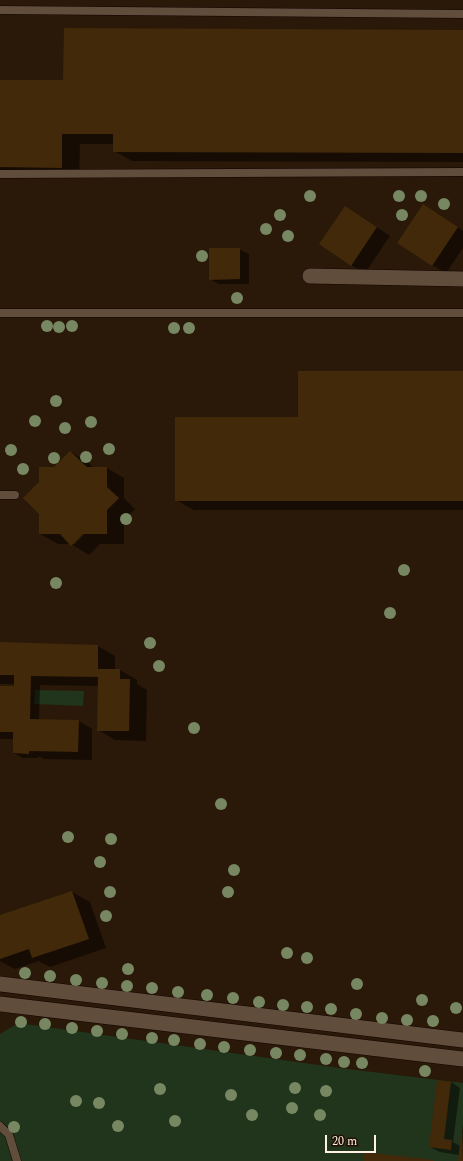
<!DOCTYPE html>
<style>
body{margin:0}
#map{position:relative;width:463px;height:1161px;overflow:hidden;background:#2a1808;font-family:Spectral,serif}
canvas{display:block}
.scale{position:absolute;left:325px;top:1135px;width:51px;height:18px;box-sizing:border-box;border:2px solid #fef1e7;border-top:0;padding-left:5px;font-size:12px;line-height:14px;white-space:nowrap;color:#fef1e7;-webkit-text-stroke:3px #200f02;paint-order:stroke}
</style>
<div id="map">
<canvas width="463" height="1161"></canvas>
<div class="scale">20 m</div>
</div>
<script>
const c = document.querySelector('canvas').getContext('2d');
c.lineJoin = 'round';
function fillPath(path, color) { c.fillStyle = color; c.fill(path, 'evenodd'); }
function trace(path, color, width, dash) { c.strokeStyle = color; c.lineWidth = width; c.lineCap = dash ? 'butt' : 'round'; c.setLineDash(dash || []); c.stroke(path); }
fillPath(new Path2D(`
 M35 690 84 691 83 706 34 704Z
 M18 1023 340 1068 463 1083V1161H0V1034Z`), '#21351c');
fillPath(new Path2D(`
 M463 31V162L132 161 114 151V144H80L79 178 0 174V81H64Z
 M437 213 463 231V248L446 273 432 265Z
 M359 215 390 236 365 273 351 265Z
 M239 249 249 254V284H219L210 279Z
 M463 372V510H194L176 500 299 418Z
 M71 452 88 462 94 468H107L124 478V498L135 509 124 520V544H100L89 555 71 544H58L40 534 54 468ZM85 530 87 531 75 544H72Z
 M0 643 98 646 115 656V670H120L137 680V684L147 690 146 741 115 740 98 730V686L40 685 39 720 79 721 92 729V760L44 759 38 756V758H23L14 753V739H0V687H15V684H0Z
 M72 892 90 902 106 948 50 967 39 961 15 969 0 961V916Z
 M451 1082 460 1088 453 1142 460 1146 463 1124V1161H459V1155L440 1152 430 1147Z`), '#0007');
fillPath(new Path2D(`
 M64 28 463 30V153L113 152V134H62V168L0 167V80H63Z
 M423 204 458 227 432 266 397 243Z
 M345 206 377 227 351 266 319 244Z
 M209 248H240V279L209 280Z
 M298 371H463V501H175V417H298Z
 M70 451 87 467H107V487L119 498 107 510V534H83L71 546 60 534H39V514L23 498 39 482V467H54Z
 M0 642 98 645V669H120V679H130L129 731H97L98 677 31 676 30 719 79 720 78 752 29 751V754L13 753V732H0V686H14V675H0Z
 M72 891 89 939 32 958 29 949 0 959V915Z
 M437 1080 451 1082 444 1139 452 1140 451 1150 429 1147Z
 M462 1124 463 1161H458Z
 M364 1152 434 1160V1161H363Z`), '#41290a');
const lane = new Path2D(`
 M0 10 463 14
 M0 174 463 172
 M0 313H463
 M0 495H15
 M0 1126 9 1135 17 1161`);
const street = new Path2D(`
 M310 276 463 279
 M0 984 463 1040
 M0 1004 463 1059`);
trace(lane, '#110400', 9);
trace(street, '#110400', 16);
trace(lane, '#614d3c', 8);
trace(street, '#614d3c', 15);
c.fillStyle = '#778762';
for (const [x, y] of [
 [310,196],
 [399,196],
 [421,196],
 [444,204],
 [280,215],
 [402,215],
 [266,229],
 [288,236],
 [202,256],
 [237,298],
 [47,326],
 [72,326],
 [59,327],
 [174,328],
 [189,328],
 [56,401],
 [35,421],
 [91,422],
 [65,428],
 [109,449],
 [11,450],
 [86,457],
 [54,458],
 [23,469],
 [126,519],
 [404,570],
 [56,583],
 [390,613],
 [150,643],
 [159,666],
 [194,728],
 [221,804],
 [68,837],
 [111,839],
 [100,862],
 [234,870],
 [110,892],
 [228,892],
 [106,916],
 [287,953],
 [307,958],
 [128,969],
 [25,973],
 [50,976],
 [76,980],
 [102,983],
 [357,984],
 [127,986],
 [152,988],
 [178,992],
 [207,995],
 [233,998],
 [422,1000],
 [259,1002],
 [283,1005],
 [307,1007],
 [456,1008],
 [331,1009],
 [356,1014],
 [382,1018],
 [407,1020],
 [433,1021],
 [21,1022],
 [45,1024],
 [72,1028],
 [97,1031],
 [122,1034],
 [152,1038],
 [174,1040],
 [200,1044],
 [224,1047],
 [250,1050],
 [276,1053],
 [300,1055],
 [326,1059],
 [344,1062],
 [362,1063],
 [425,1071],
 [295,1088],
 [160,1089],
 [326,1091],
 [231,1095],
 [76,1101],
 [99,1103],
 [292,1108],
 [252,1115],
 [320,1115],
 [175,1121],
 [118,1126],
 [14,1127]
]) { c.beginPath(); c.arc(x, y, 6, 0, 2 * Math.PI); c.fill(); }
</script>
